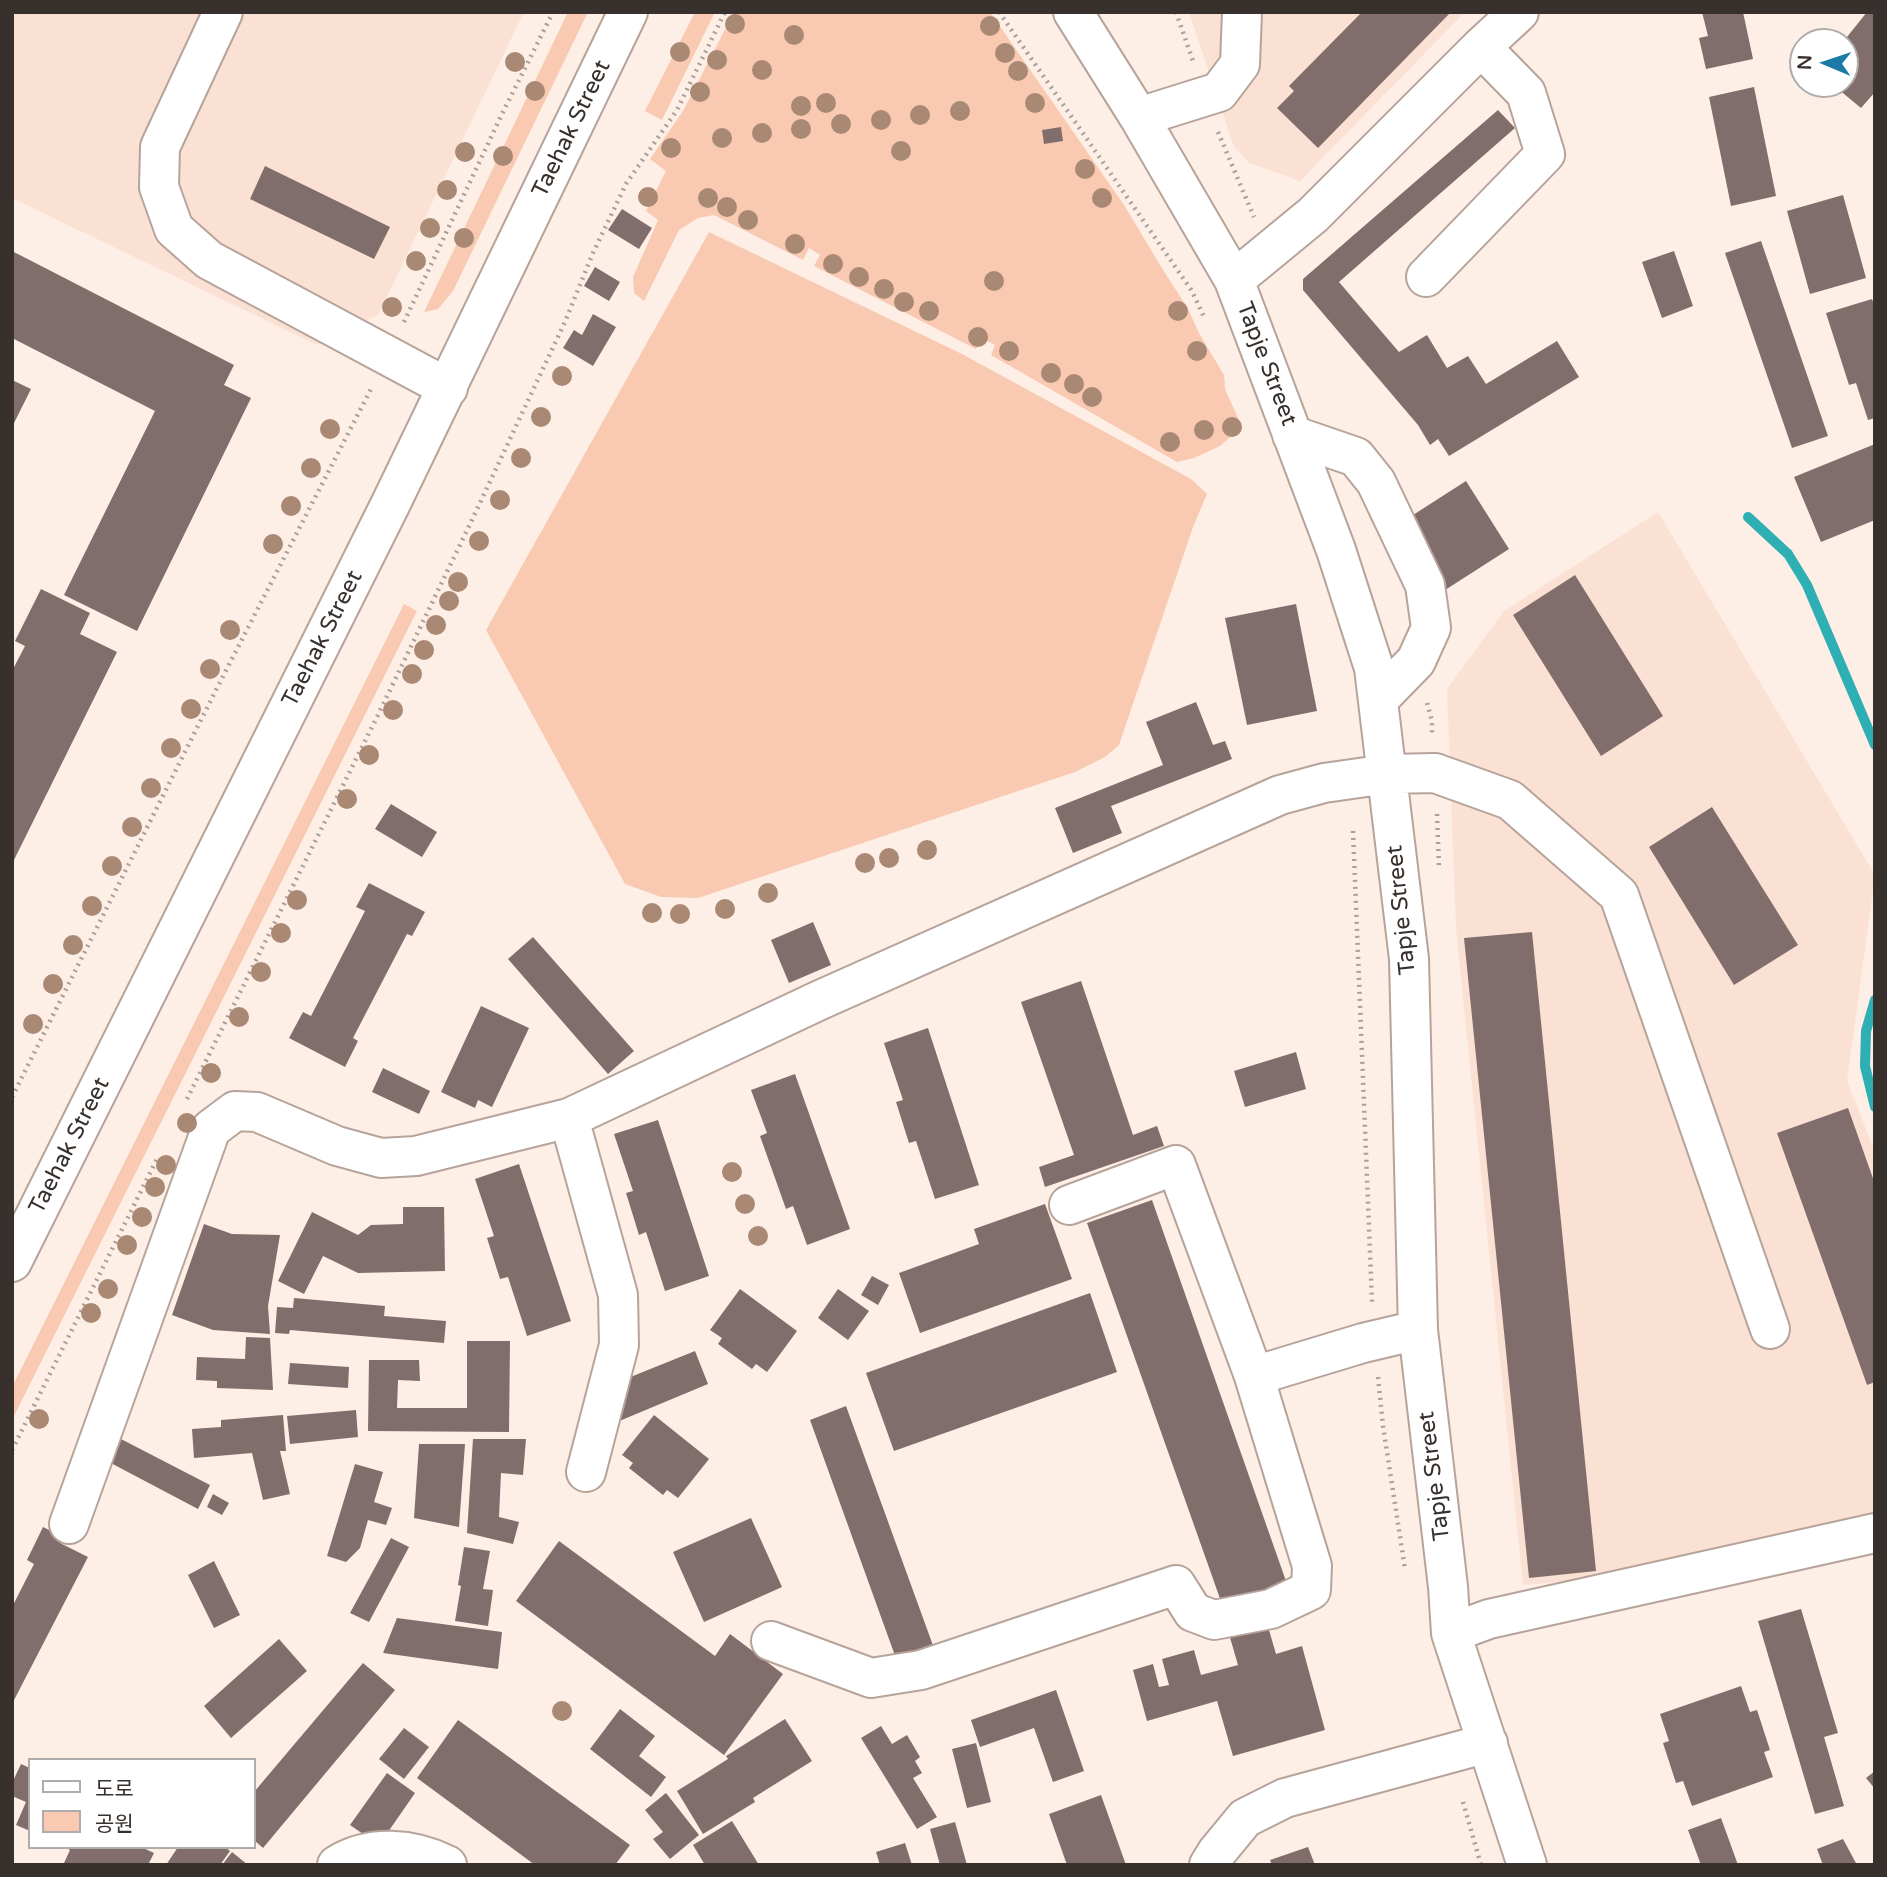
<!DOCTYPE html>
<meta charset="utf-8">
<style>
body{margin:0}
#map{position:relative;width:1887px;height:1877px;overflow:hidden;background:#fdeee6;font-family:"Varela Round","Noto Sans KR",sans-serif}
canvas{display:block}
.frame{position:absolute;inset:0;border:14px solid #37302c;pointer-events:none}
.legend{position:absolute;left:28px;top:1758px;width:228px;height:91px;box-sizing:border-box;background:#fff;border:2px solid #afacab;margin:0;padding:9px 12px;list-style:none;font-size:21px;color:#37302c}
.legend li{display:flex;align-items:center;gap:14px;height:35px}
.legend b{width:35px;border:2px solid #afacab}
.north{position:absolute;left:1789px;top:28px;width:70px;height:70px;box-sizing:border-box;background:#fff;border:2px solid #afacab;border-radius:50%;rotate:272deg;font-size:19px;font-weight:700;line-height:28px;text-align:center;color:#37302c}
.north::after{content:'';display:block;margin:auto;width:24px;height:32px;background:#1b7aa7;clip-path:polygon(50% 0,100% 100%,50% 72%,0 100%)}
</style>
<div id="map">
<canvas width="1887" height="1877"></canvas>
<div class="frame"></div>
<ul class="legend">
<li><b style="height:9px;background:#fff"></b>도로</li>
<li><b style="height:19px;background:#f9cab1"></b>공원</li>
</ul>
<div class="north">N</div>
</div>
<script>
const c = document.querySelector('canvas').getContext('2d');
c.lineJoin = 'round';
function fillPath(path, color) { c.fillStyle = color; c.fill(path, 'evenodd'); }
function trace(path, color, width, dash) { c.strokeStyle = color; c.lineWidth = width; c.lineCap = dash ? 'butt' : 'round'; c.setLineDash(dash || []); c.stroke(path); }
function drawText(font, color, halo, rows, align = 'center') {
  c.font = font + ' "Varela Round",sans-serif'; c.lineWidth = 7; c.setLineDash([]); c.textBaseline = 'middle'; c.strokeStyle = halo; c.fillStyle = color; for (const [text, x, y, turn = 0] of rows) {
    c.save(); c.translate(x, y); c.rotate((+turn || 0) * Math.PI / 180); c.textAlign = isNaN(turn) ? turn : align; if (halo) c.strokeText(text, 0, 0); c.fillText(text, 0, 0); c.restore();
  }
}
fillPath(new Path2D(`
 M12 12H524L378 315 317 345 12 198Z
 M1189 12H1465L1300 181 1249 163 1234 147Z
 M1658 512 1875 875 1847 1081 1875 1152V1519L1614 1577 1523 1585 1456 929 1447 689 1504 611Z`), '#fbe1d3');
fillPath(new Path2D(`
 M568 12H588L453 291 438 309 424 312Z
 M695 12H715L662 120 645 111Z
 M734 12H990L1124 205 1160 265 1188 309 1199 333 1224 375 1225 389 1242 427 1220 446 1194 458 1177 462 991 355 995 345 982 338 976 349 814 266 820 255 809 248 803 260 714 215 698 218 679 230 644 301 634 293 633 277 658 220 646 211 666 171 650 159 683 111Z
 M709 232 962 354 1191 479 1207 494 1193 527 1119 745 1105 757 1075 772 698 898 661 897 625 884 486 630Z
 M404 604 417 611 12 1420V1387Z`), '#f9cab1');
trace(new Path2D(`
 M1748 517 1788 554 1807 585 1875 745
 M1875 1000 1866 1031 1865 1066 1875 1107`), '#2dafb4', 10);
fillPath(new Path2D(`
 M1362 12H1451L1318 148 1277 108 1294 91 1289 86Z
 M1702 12H1743L1753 59 1706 69 1699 38 1708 36Z
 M1867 12H1875V92L1861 108 1832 84H1845V42H1843Z
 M1754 87 1776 196 1731 206 1709 97Z
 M1498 110 1515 128 1339 282 1399 352 1427 335 1447 368 1468 356 1486 384 1557 341 1579 377 1449 456 1438 439 1430 445 1418 425 1303 290V279Z
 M1061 127 1063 141 1044 144 1042 130Z
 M265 166 390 227 374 259 250 199Z
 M1843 195 1866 278 1810 294 1787 211Z
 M622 209 652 228 639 249 608 230Z
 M1761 241 1828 436 1792 448 1725 253Z
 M12 251 234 365 224 385 251 398 137 631 64 595 155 411 12 338Z
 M1674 251 1693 306 1662 318 1642 262Z
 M595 267 620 282 609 301 584 286Z
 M1872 299 1875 307V418L1868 420 1856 383 1849 385 1826 313Z
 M593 314 616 327 593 366 563 348 574 330 582 335Z
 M12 380 31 389 12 427Z
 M1875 444V520L1821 542 1794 477Z
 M1466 481 1509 549 1442 592 1399 524Z
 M1575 575 1663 716 1601 756 1513 615Z
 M41 589 90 613 80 634 117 652 12 864V671L25 646 15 641Z
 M1296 604 1317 711 1247 725 1225 618Z
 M1196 702 1213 745 1225 741 1232 759 1111 806 1122 833 1073 853 1055 808 1163 765 1146 722Z
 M391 804 437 832 422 857 375 829Z
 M1712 807 1798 945 1734 985 1649 847Z
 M369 883 425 912 412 936 407 934 353 1038 358 1041 345 1067 289 1038 303 1012 311 1016 365 911 356 907Z
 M813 922 831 965 789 983 771 940Z
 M1532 932 1596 1571 1529 1578 1464 938Z
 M533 937 634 1051 608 1074 508 959Z
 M1081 981 1133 1135 1157 1126 1164 1146 1045 1187 1039 1167 1074 1155 1021 1002Z
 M481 1006 529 1028 492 1107 478 1100 475 1108 441 1092Z
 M928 1028 979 1185 935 1199 916 1141 909 1143 896 1102 903 1100 884 1043Z
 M1296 1052 1306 1089 1245 1107 1234 1071Z
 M383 1068 430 1091 419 1114 372 1092Z
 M795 1074 850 1229 807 1245 793 1206 786 1209 760 1136 767 1133 751 1090Z
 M1848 1108 1875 1184V1382L1867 1385 1777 1133Z
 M658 1120 709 1276 665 1291 646 1232 639 1235 626 1193 633 1191 614 1134Z
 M519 1164 571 1321 527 1336 508 1277 500 1279 487 1238 494 1236 475 1179Z
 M1152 1200 1287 1584 1223 1607 1087 1223Z
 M1045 1204 1072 1279 920 1333 899 1273 979 1244 974 1229Z
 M403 1207H444L445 1271 358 1273 323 1256 304 1294 278 1281 312 1212 358 1235 371 1225 403 1224Z
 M204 1224 232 1234 280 1235 268 1306 270 1334 213 1330 172 1315Z
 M872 1276 889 1285 878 1305 861 1295Z
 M740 1289 797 1331 767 1372 756 1364 752 1369 718 1344 722 1338 710 1330Z
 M838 1289 869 1311 848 1340 818 1318Z
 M1090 1293 1117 1372 894 1451 866 1373Z
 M294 1298 385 1306 384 1316 446 1321 444 1343 290 1330 289 1334 275 1333 277 1307 293 1308Z
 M246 1337 270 1338 273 1390 217 1388V1381L196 1380 197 1357 245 1359Z
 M467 1341H510L509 1432 368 1431 369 1360H419L420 1381 398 1380 397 1408H467Z
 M695 1351 708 1384 617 1422 623 1380Z
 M290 1363 349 1367 348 1388 288 1384Z
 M846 1406 935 1651 898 1664 810 1420Z
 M356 1410 358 1437 290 1444 287 1416Z
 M283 1415 286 1451H280L290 1494 263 1500 252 1453 194 1458 192 1429 221 1427V1420Z
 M654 1415 709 1459 678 1498 667 1490 663 1495 629 1468 633 1463 622 1455Z
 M119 1438 210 1485 198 1509 107 1461Z
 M473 1439H526L523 1475 501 1473 499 1517 519 1522 513 1544 467 1533Z
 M419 1444H465L459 1527 414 1518Z
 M355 1464 383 1472 374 1502 392 1508 386 1525 368 1520 360 1548 346 1562 327 1556Z
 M213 1494 229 1503 222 1515 207 1507Z
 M751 1518 782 1587 704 1622 673 1552Z
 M43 1527 63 1537 60 1543 88 1557 12 1704V1607L34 1564 27 1560Z
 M391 1538 409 1547 369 1622 350 1613Z
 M559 1541 715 1656 730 1634 783 1674 724 1755 516 1601Z
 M464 1547 490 1551 483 1589 493 1590 488 1626 455 1621 461 1586 458 1585Z
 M214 1561 240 1615 214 1628 188 1575Z
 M1801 1609 1838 1733 1824 1737 1844 1806 1815 1814 1758 1621Z
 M397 1618 502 1632 498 1669 383 1653Z
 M1267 1623 1276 1654 1302 1646 1325 1730 1233 1756 1217 1701 1147 1721 1133 1670 1153 1664 1159 1687 1169 1685 1162 1659 1194 1650 1201 1675 1238 1665 1229 1634Z
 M279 1639 307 1671 231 1738 204 1706Z
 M363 1663 395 1690 263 1848 254 1840V1792Z
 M1741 1686 1750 1712 1757 1710 1770 1750 1764 1752 1773 1777 1692 1806 1683 1781 1676 1783 1663 1743 1669 1741 1660 1714Z
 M1056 1690 1084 1771 1053 1782 1034 1728 980 1747 971 1720Z
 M620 1709 655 1736 639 1756 666 1777 651 1797 590 1749Z
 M785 1719 812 1761 753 1798 755 1802 703 1834 677 1791 728 1759 726 1756Z
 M458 1720 630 1845 615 1865H535L417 1778Z
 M881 1726 892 1744 907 1735 920 1757 915 1761 922 1773 913 1778 937 1817 917 1829 861 1738Z
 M404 1728 429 1747 404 1779 379 1759Z
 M976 1743 991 1802 967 1808 952 1749Z
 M21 1764 30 1768V1831L16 1825 26 1802 12 1796V1783Z
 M1875 1771V1789L1866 1778Z
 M387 1773 415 1793 379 1845 350 1825Z
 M666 1793 699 1835 670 1859 653 1839 663 1832 645 1810Z
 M1101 1795 1126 1865H1067L1049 1814Z
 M1721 1818 1738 1865H1701L1688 1830Z
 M732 1821 759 1865H705L693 1845Z
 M955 1822 967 1865H940L930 1829Z
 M1843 1839 1857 1865H1823L1817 1849Z
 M905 1843 912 1865H880L876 1852Z
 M64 1847H141L154 1853 148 1865H68L64 1863 70 1850Z
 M178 1847H225L230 1851 220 1865H166Z
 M1308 1847 1315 1865H1272L1270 1860Z
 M232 1852 248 1865H222Z`), '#816e6c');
const minor = new Path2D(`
 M223 12 160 147 159 187 174 229 209 260 448 388
 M1073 12 1139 117 1234 280 1336 550 1374 668 1409 959 1418 1330 1448 1587 1451 1633 1527 1865
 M1139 117 1219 92 1240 64 1242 12
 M1426 277 1545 154 1526 93 1481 47
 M1234 280 1313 215 1481 47 1519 12
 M1292 435 1356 457 1376 482 1425 585 1431 628 1416 661 1378 700
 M569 1118 618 1295 619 1345 586 1472
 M1254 1376 1363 1343 1418 1330
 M69 1524 211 1129 235 1111 257 1112 337 1146 381 1158 416 1156 569 1118 820 1000 1280 795 1324 783 1387 774 1435 773 1510 800 1619 895 1770 1329
 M1451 1633 1489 1619 1875 1533
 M771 1641 871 1678 921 1670 1176 1585 1193 1612 1214 1620 1271 1609 1311 1590 1312 1566 1254 1376 1176 1165 1069 1205
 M337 1865C370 1844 413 1848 447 1865
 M1209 1865 1217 1852 1245 1818 1285 1798 1488 1743`);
const major = new Path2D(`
 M12 1262 391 503 628 12`);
trace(minor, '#b6a49b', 42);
trace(major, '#b6a49b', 42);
trace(new Path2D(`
 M999 12 1192 291 1204 317
 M1176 12 1193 61
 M1218 132 1254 217
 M404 322 502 114 553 12
 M1427 703 1432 721V735
 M1437 814 1439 868
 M1353 831 1372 1302
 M12 1097 218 686 371 389
 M187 1099 377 717 471 522 564 324 593 253 626 184 677 110 725 12
 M1378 1377 1383 1426 1405 1569
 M12 1450 158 1157
 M1463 1802 1481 1865`), '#ab9f99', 4.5, [2, 5]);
trace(minor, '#fff', 38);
trace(major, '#fff', 38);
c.fillStyle = '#a98874';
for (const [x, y] of [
 [735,24],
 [990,26],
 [794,35],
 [680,52],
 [1005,53],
 [717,60],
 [515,62],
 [762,70],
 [1018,71],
 [535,91],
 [700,92],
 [826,103],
 [1035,103],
 [801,106],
 [960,111],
 [920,115],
 [881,120],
 [841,124],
 [801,129],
 [762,133],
 [722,138],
 [671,148],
 [901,151],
 [465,152],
 [503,156],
 [1085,169],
 [447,190],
 [648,197],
 [708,198],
 [1102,198],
 [727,207],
 [748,220],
 [430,228],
 [464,238],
 [795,244],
 [416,261],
 [833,264],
 [859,277],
 [994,281],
 [884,289],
 [904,302],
 [392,307],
 [929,311],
 [1178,311],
 [978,337],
 [1009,351],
 [1197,351],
 [1051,373],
 [562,376],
 [1074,384],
 [1092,397],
 [541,417],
 [1232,427],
 [330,429],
 [1204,430],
 [1170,442],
 [521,458],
 [311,468],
 [500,500],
 [291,506],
 [479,541],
 [273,544],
 [458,582],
 [449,601],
 [436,625],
 [230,630],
 [424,650],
 [210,669],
 [412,674],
 [191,709],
 [393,710],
 [171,748],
 [369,755],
 [151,788],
 [347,799],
 [132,827],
 [927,850],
 [889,858],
 [865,863],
 [112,866],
 [768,893],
 [297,900],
 [92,906],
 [725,909],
 [652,913],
 [680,914],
 [281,933],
 [73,945],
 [261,972],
 [53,984],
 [239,1017],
 [33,1024],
 [211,1073],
 [187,1123],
 [166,1165],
 [732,1172],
 [155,1187],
 [745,1204],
 [142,1217],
 [758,1236],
 [127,1245],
 [108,1289],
 [91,1313],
 [39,1419],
 [562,1711]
]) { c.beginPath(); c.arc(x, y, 10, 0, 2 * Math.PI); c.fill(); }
drawText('23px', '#37302c', '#fff', [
 ["Taehak Street",572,129,-64],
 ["Tapje Street",1266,364,69],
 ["Taehak Street",323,639,-63],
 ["Tapje Street",1402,910,-96],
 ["Taehak Street",70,1146,-63],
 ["Tapje Street",1435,1476,-97]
]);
</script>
